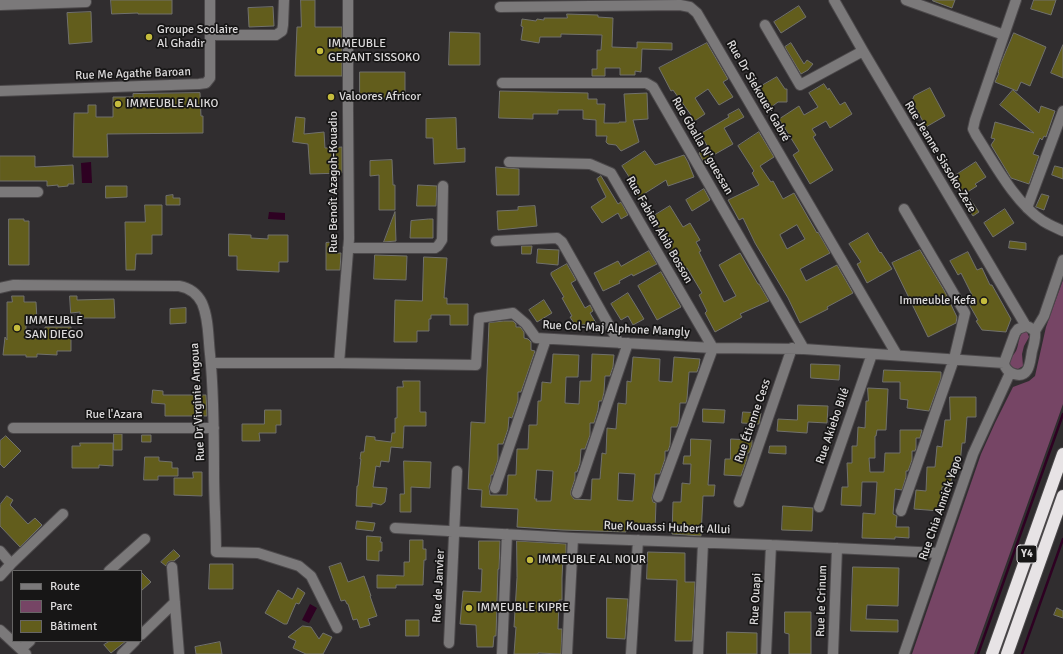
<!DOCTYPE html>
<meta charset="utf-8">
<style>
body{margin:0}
#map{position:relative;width:1063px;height:654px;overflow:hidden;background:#302d2f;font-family:Signika,sans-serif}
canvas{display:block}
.legend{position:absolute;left:12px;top:570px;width:130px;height:72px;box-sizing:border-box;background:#171616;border:1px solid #666565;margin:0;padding:5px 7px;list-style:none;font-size:12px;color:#dddbdc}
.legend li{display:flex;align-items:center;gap:8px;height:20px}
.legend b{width:20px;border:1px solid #666565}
</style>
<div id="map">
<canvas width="1063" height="654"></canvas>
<ul class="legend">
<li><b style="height:5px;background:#7b797a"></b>Route</li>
<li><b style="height:11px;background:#764565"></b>Parc</li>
<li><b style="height:11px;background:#625d1c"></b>Bâtiment</li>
</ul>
</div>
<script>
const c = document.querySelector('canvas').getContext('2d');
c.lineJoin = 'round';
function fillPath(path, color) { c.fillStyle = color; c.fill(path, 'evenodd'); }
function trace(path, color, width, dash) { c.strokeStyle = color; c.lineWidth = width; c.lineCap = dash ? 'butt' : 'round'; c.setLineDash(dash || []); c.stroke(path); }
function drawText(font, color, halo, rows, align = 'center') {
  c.font = font + ' Signika,sans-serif'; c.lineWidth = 3.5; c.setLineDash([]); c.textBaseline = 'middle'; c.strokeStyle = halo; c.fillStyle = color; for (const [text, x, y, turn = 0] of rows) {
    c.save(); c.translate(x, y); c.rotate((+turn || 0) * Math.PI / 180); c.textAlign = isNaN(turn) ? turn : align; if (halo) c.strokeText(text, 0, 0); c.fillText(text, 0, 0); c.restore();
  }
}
fillPath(new Path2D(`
 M1063 280V404L974 654H912L981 454 995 423 1013 387 1029 381 1035 376 1046 327Z
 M1023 332H1027L1029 337 1024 346 1022 354 1023 366 1018 369 1012 368 1008 362C1010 358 1014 355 1016 351 1019 345 1018 337 1023 332Z`), '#764565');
fillPath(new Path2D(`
 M91 162 92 183H82L81 163Z
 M269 212 285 213V220L268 219Z
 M310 604 317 608 309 623 302 620Z`), '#2e0122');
trace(new Path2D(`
 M978 654 1063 414
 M1022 654 1063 539`), '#2e0122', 2.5);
const building = new Path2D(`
 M111 0H172V14H138V13L112 14Z
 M301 0H315V27H342V76H295L297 27H301Z
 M933 0H955L952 8 933 1Z
 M1034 0H1056L1051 15 1031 9Z
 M799 6 806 17 781 33 774 22Z
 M273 7 274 26 249 27 248 8Z
 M91 12 92 42 69 44 67 13Z
 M567 14 598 15V17L613 18 612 47 637 48V42L672 43V50L642 49 641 72 635 71V75H620V68H605V76H592V69H597V50H601L602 35 561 34V37H540L539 43 521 40 523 27 521 26 522 19 536 21 537 19 544 20V18H567Z
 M450 32 480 33V65H449Z
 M1014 33 1046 47 1030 86 1021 82 1017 91 995 82 999 73 998 72 1001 63Z
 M707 43 728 79 723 82 733 97 719 105 708 89 695 98 705 114 687 126 683 119 691 115 673 90 671 91 659 68Z
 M791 43 804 64 807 60 813 64 808 70 801 74 785 47Z
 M1063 45V78L1051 73Z
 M360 72H405V95H387V99H360Z
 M777 77 785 89H787V102H778L770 108 758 88Z
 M824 84 828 90 829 88 840 105 845 102 852 114 830 128 826 121 812 129 816 135 813 137 833 170 810 184 793 155 799 151 779 119 799 106 804 115 818 107 809 93Z
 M930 88 945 116 926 127 912 101 914 96Z
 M1013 90 1039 113 1041 106 1055 111 1046 137 1044 136 1042 140 1040 138 1033 154 1039 156 1029 184 1011 178 991 145 995 139 991 138 995 122 1034 133 1000 105Z
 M500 91 588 93V99H597V104H605L604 123H619V122H626L624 94 647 93 648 119 633 120 639 142 621 151 616 145 608 144 606 142 607 136H596V120L583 119V110H558V114H533V119L499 118Z
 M200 93 201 116H203V133L107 134 108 157H73L74 113H88V105H96V117H113V97H133V94Z
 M739 109 744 117 724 128 733 144 703 161 699 153 708 147 700 134 729 117 728 115Z
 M296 117 305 118 304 134 324 132 325 148 342 147V173L310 174 308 144 293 142Z
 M456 118 457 149 465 148V162L434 164 433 138H426V119Z
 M759 132 774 157 760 166 771 182 773 181 783 199 794 193 817 233 818 232 830 253 800 269 806 281 837 265 853 293 827 307 828 309 800 323 788 298 755 243 743 218 739 220 728 200 759 185 752 173 754 171 738 146ZM797 225 805 239 787 249 780 235Z
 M645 151 655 165 684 155 688 162 694 177 668 186 666 180 639 197 631 184 633 183 622 166Z
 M0 156H35V167L73 165 74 184H68V186L58 187V185L47 186V181H0Z
 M392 160 393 185H395V210H379V175L370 176V161Z
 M976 162 986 177 975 184 977 186 966 193 979 212 973 216 960 197 965 194 953 177Z
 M1055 166 1063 168V179L1052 175Z
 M496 167 519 169V195H497Z
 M601 176 618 204 621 202 628 215 621 219 618 213 602 223 591 207 606 197 597 179Z
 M418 185 437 186 436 206H417Z
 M106 186H127V197L106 198Z
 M704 189 710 200 692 211 686 200Z
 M1042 194 1049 196 1044 210 1036 207Z
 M173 195V198H180V205H166V196Z
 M145 205H162V235H152V254H136L135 270H126L125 222H145Z
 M535 206 537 226 498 230 497 211 518 210V207Z
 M670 206 683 227 690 223 700 240 696 242 701 251 699 252 724 302 736 296 719 265 740 253 758 284H759L769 301 740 314 742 317 715 332 705 313 707 311 699 295 702 293 687 268 684 270 676 254 673 256 663 239 665 237 652 217Z
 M1005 209 1014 223 993 237 984 223Z
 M395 212 396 241 384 242Z
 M9 219H24V221H29V265H9Z
 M429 219H433V238H410L411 221Z
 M868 233 880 253 881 252 892 269 867 283 857 264 861 262 849 244Z
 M229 234 251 235V238L268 239V235H288V262H279V272L237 270V256H229Z
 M1010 241 1026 243V250L1009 248Z
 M334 242V253H341L340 270H326V243Z
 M522 246H532L531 254H522Z
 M538 249 559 250 558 265 537 263Z
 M920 250 944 290 957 317 956 323 928 337 892 263Z
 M649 251 657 264 633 276 632 274 619 281 620 283 603 291 594 273 618 261 621 266Z
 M968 252 977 270 982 268 990 285H992L1011 319 1006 332 982 330 976 321 978 320 966 299 972 295 961 273 958 275 950 261Z
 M375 255 407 256 406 280 374 279Z
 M424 257 447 258 444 298H447V304H468V325H450V315H431V319H429V331H417V342H394L395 300 422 301Z
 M567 264 576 280 571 283 585 308 590 305 593 311 590 313 596 323 587 329 584 324 577 328 570 317 572 316 562 298 564 297 551 275V273Z
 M661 272 681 307 657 320 638 286Z
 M628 293 644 319 633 325 628 316 621 320 611 304Z
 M12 296H24V302H36L37 320H26V336H45V327H71V351H57V355L37 354V357H26V355H3L5 337 7 340V302H12Z
 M70 296H77V300L114 299 115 318H80V312L71 313Z
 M544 300 552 313 537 322 529 310Z
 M186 308V323L170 324V309Z
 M504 321H513L516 324V327H520L521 328 524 332V338L528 339 531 342V350L535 351 521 392H518V401L512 418 509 417 508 429 503 444H498V460L493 475H491V481L489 486 490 495H507L508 475H516L517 449H528L529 425H537L538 401H541L542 382 551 383 553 354 579 355 578 377H566L565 403 579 404 580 381H591L592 354 614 355 613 367 610 376H605L604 392 602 401H599L598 410 594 423H590V435L585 449H581L580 463 577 472H575V479L571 491V495L574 499 591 500 592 479H600L602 453 606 454 607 428 616 429 618 403 626 404 627 381 631 382 633 357 660 359 659 381 672 382 674 357 700 359 699 366 697 372H689L687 399 686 403H680L679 422 677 427H671L670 445 668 451H665V459L660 474H655L654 490 652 498 653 502 656 503 655 531 626 530V532L562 530 517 527 518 509 481 507 482 490 468 489 471 422 485 423 489 323ZM537 470 553 471 551 501H536L537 499H535ZM619 473 635 474 633 501 618 500Z
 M811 364 840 365 839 380 811 378Z
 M884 370 941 372V378L929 411 907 408 908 400 900 399V382H883Z
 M403 381H420V412H426V426H404L403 448 391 447 389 462 381 461 380 467 376 466 373 487 387 488 385 502 381 505 372 503V507L356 506 357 486H358L361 459H360L361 452H364L366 436 375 437V440L391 442 392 433H395V418H397V387H403Z
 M868 388 888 389 886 430H877L876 436H875V458H869L870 472H884L885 453H900V430H922L920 438H916V448L915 451H912V460L908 471H906V477L902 490 895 489 893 514 897 516 896 527H909V538L895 537V539L862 538 863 513 875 514 877 482H862L861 506 841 505 842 487H848L847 463H852V446H857L858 427 865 428 866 401H868Z
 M153 390 163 391V395H206L207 416H165V404L152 403Z
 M950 397H976V417H967L965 443H962L960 464 952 463 951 488 942 487 940 511 914 509 916 490 926 491 927 467H935L937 446 942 447 945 420H950Z
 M798 405 828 406 827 423 808 422 807 433 777 431 778 419 797 420Z
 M703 409 725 410 724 423 703 422Z
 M265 410H281V425H276V433H259L260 441H242V424H264Z
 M743 412 761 413 759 424 742 423Z
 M114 434H122V450H114Z
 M142 435H151V442H142Z
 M6 436 21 451 4 468 0 464V441Z
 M691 439 711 440 708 485H715L714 496H703L701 536 672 534 673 502H681L682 483 690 484 691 464H683L684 456H690Z
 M731 439 752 440V445L749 453H747V459L741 476 724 475 725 459H730Z
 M80 443H113V466L99 465V468H72V446H80Z
 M770 446H786V454L769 453Z
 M145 457H159V461L172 462V468H178V476H158V480H144Z
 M404 461 431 462 430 488 411 487V512H400V494H404Z
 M193 472H202V496L174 495V478H193Z
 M7 496 13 500 10 505 28 524 35 518 42 525 20 547 0 526V505Z
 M783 506 813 508 812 531 782 530Z
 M357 521 375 523 373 531 356 529Z
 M367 536 381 537 380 542H382V551H379V561L367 560Z
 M410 540H423V549H426V560H424L423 585H396V588H377V575L404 576V562H409Z
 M479 541H500L499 569H498L496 636H494L493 647H477L476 625 460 624 463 591 481 592 482 569H479Z
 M517 541 566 544V556H563L562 578V600H559L558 629H562L561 654 538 653V654H514L516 627H514L517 578Z
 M174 550 180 556 174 561H171L168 562 166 566 161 562Z
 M648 552 685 553V582H695L692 641H675L677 580 647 579Z
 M341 563 348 582 364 576 371 596H370L377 616 368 619 370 625 360 628 357 619 353 620 348 604H347L345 600 341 601 329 567Z
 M210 564H233V589H209Z
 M853 567 899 568 898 606 867 605 866 619 898 620V632L851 631Z
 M141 572 151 582 141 591Z
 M298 588 305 593 299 604 296 603 287 624H284L265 613 278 590 292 599Z
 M607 598 628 599 625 639 607 638Z
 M1057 608 1063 611V618L1054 615Z
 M785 612H811V654H789V634L785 633Z
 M406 620H419V636H406Z
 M303 626 311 627 319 639 323 633 332 637 323 654H306L293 648 296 641 288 637 301 627Z
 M727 632 757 633V654H727Z
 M110 641H126L111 653 104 645Z
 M220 642 222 654H196L195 647Z`);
fillPath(building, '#625d1c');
trace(building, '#71716d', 1);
const minor = new Path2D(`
 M834 0 863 51 1026 326
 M906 0 1004 35
 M1016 0 975 120 973 129 976 135C994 163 1016 204 1043 221 1049 225 1057 228 1063 231
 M0 5 86 2
 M500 7 680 5 690 7 697 13 897 355
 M765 25 800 85 863 51
 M210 35H276L282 31 283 25 284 0
 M502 83H646L653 87 804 349
 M0 91 199 84 206 83 210 78V0
 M509 162 590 164 611 173 713 348 658 497
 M0 192H38
 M1027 208 1063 111
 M496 241 557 238 562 242 619 343
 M348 248H435L438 246 442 240 443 186
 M0 288 13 285 179 286C190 288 197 293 202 303 209 319 208 338 210 354 214 394 214 433 214 473 214 499 216 525 216 552L258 553 299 566 311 576 337 628
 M1026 326 1029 327 1035 331C1036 338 1034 344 1032 351 1030 361 1030 379 1014 374 1008 372 1005 369 1004 363L1015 333 1018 329Z
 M1035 331 1044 316 1063 260
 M211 363H339L476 365 479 318 513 313 526 324 536 338 713 348 804 349 1004 363
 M339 363 349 239 348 112V0
 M13 428H214
 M495 488 546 339
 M577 493 628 343
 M739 502 792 348
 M819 507 872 354
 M901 511 954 359 965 313 904 209
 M395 528 573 538 771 545 939 553
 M0 551 11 564
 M172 567 179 654
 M109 571 145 539
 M0 576 11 564 63 514
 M0 630 26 654
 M141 635 175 602
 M449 643 457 471
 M21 649 30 641
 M122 654 135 641
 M502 654 507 534
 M567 654 573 538
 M631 654 638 540
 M698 654 703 543
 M766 654 771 545
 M833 654 837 548
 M904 654 973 454 1010 373`);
const highway = new Path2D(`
 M992 654 1063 454
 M1007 654 1063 496`);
trace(minor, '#4c494b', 12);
trace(highway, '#4c494b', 14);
trace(minor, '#7b797a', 10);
trace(highway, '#e7e3e5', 12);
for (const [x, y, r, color] of [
 [149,37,4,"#c5bc3d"],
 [320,51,4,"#c5bc3d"],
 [331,97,4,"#c5bc3d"],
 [118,104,4,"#c5bc3d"],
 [984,301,4,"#c5bc3d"],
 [17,328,4,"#c5bc3d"],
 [530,560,4,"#c5bc3d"],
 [469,608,4,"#c5bc3d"]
]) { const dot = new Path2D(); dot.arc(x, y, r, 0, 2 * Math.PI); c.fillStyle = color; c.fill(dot); trace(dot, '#171616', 1.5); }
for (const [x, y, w] of [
 [1027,554,20]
]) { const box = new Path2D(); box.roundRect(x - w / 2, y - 9, w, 18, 3); c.fillStyle = '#171616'; c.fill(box); trace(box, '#dddbdc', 1); }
drawText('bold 11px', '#dddbdc', null, [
 ["Y4",1027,554]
]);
drawText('12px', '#dddbdc', '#171616', [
 ["Groupe Scolaire",157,30],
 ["Al Ghadir",157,44],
 ["IMMEUBLE",328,44],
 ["GERANT SISSOKO",328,58],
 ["Valoores Africor",339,97],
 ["IMMEUBLE ALIKO",126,104],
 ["Immeuble Kefa",976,301,"right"],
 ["IMMEUBLE",25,321],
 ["SAN DIEGO",25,335],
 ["IMMEUBLE AL NOUR",538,560],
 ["IMMEUBLE KIPRE",477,608]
], 'left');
drawText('12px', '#dddbdc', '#171616', [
 ["Rue Me Agathe Baroan",133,74,-2],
 ["Rue Dr Siekouet Gabré",758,91,60],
 ["Rue Gballa N'guessan",702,146,60],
 ["Rue Jeanne Sissoko-Zeze",940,157,59],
 ["Rue Benoît Azagoh-Kouadio",334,182,-90],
 ["Rue Fabien Abib Bosson",659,230,60],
 ["Rue Col-Maj Alphone Mangly",616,329,3],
 ["Rue Dr Virginie Angoua",198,402,-93],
 ["Rue l'Azara",114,415],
 ["Rue Étienne Cess",753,421,-71],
 ["Rue Akiebo Bilé",833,426,-71],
 ["Rue Chia Annick Yapo",941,508,-71],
 ["Rue Kouassi Hubert Allui",667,528,2],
 ["Rue de Janvier",439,586,-87],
 ["Rue Ouapi",756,599,-87],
 ["Rue le Crinum",822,601,-88]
]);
</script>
